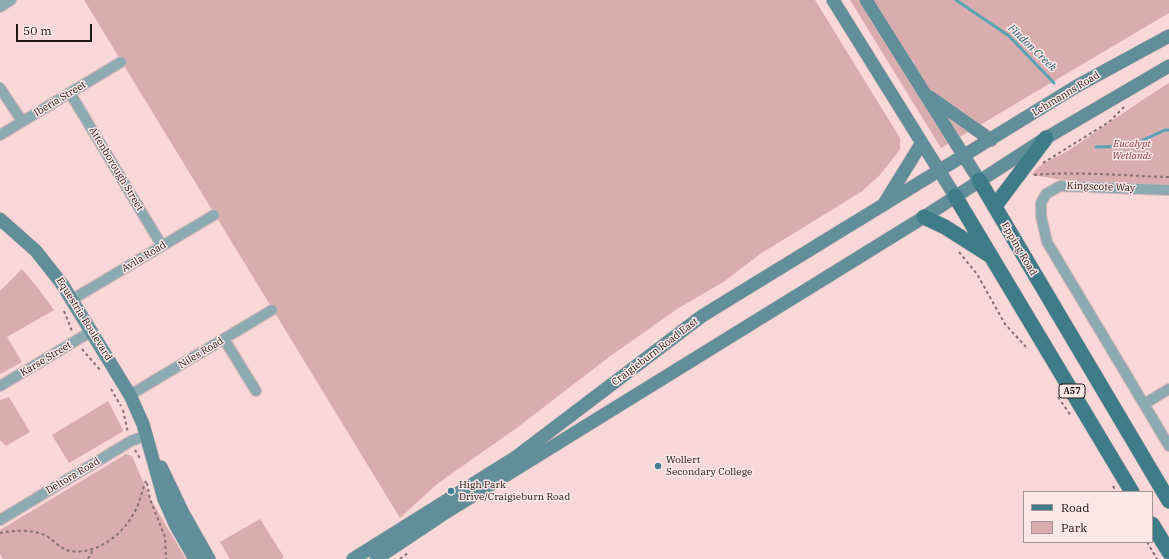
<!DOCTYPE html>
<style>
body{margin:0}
#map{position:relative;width:1169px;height:559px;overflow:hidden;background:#fad7d8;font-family:"IBM Plex Serif",serif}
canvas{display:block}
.legend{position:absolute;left:1023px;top:491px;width:130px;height:52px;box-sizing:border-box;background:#fde8e8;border:1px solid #a59494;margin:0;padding:5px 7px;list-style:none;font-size:12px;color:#211616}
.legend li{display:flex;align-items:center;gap:8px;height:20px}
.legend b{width:20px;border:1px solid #a59494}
.scale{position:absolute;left:16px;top:24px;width:76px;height:18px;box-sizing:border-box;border:2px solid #211616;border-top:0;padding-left:5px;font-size:12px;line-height:14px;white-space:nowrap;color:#211616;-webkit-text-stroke:3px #fde8e8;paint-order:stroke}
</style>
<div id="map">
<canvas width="1169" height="559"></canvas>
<ul class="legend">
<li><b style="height:5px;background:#3e7c89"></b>Road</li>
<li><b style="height:11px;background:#d9adad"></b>Park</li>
</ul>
<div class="scale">50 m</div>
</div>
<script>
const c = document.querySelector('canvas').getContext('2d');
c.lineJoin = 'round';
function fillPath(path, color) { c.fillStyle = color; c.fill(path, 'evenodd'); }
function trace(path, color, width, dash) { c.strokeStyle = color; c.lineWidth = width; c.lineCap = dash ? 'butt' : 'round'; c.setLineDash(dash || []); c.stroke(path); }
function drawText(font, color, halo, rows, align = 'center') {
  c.font = font + ' "IBM Plex Serif",serif'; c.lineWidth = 3; c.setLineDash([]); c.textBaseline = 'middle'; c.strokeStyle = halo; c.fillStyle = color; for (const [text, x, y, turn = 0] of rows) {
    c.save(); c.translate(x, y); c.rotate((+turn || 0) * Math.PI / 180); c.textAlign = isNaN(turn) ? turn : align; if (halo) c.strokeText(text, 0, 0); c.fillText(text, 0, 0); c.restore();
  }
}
fillPath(new Path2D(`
 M84 0H815L900 138V148L898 152 879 176 861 192 760 254 725 281 677 309 609 357 518 427 437 484 400 518Z
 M850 0H1169V13L941 148Z
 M1169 83V189L1069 181 1032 175C1039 162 1057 158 1069 150 1102 128 1135 104 1169 83Z
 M22 269 37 287 54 310 7 337 22 362 0 374V291Z
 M9 397 30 432 6 446 0 440V400Z
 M108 401 123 430 122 432 69 463 52 435Z
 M126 454 132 456 151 500 186 559H3L0 554V530Z
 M260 519 284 557 281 559H230L220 542Z`), '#d9adad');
trace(new Path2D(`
 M956 0 1009 36 1054 83
 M1096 147 1130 146 1165 130H1169`), '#57a3b3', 3);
const street = new Path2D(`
 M0 7 11 0
 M0 88 22 121
 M70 93 162 246
 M0 135 121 62
 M1169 190 1060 186 1046 194 1041 203V216L1047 242 1169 446
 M73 299 214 215
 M224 339 256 391
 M0 386 92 331
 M130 395 272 310
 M1144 404 1169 389
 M0 520 131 441 147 435`);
const secondary = new Path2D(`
 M833 0 955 196
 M866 0 979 180
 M930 97 991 140
 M884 204 921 144
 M0 219 36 251 62 284 130 395 143 424 164 499 176 526 195 559
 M161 467 183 513 209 559
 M353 559 516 457 702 316 1077 86 1169 36
 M376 559 445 513 924 217 1046 138 1169 66`);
const primary = new Path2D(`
 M979 180 1169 501
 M955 196 1132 492
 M995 206 1046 138
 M924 217 945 227 989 255
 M1152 524 1169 552`);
trace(street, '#d3b4b5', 12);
trace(secondary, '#d3b4b5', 14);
trace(primary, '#d3b4b5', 16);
trace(new Path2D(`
 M1043 163 1109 122 1126 105
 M1034 175C1080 171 1124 176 1169 177
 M959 252 977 274 1005 324 1026 347
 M64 311 72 331
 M82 349 100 370
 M111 389 121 406
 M1058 397 1071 416
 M123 410 128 433
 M135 450 141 460
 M147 483 150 499 165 537 166 559
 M1113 486 1116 492
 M0 533C15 530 35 529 48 537 54 541 59 547 66 550 91 557 118 539 131 518 139 507 141 493 146 481
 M1147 542 1157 559
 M88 559 93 550
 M400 559 409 552`), '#866f70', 2, [3, 3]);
trace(street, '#8caab2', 10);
trace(secondary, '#608f9a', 13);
trace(primary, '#3e7c89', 15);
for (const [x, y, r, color] of [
 [658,466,4,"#3f8392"],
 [451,491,4,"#3f8392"]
]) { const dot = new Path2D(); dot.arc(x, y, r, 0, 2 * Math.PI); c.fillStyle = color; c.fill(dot); trace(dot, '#fde8e8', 1.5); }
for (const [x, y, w] of [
 [1072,391,26]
]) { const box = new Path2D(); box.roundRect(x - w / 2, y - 7, w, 14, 3); c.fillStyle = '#fde8e8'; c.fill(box); trace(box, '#211616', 1); }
drawText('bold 9px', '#211616', null, [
 ["A57",1072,391]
]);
drawText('10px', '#211616', '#fde8e8', [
 ["Lehmanns Road",1066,94,-31],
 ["Iberia Street",60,99,-31],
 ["Attenborough Street",116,169,59],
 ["Kingscote Way",1101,187,2],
 ["Epping Road",1019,249,60],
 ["Avila Road",144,257,-31],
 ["Equestria Boulevard",84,319,58],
 ["Craigieburn Road East",655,352,-37],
 ["Niles Road",201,353,-31],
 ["Karse Street",46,359,-31],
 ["Deltora Road",73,476,-31]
]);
drawText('italic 10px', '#88383f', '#fde8e8', [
 ["Eucalypt",1132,144],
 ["Wetlands",1132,156]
]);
drawText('10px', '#211616', '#fde8e8', [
 ["Wollert",666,460],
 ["Secondary College",666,472],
 ["High Park",459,485],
 ["Drive/Craigieburn Road",459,497]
], 'left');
drawText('italic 11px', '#22606d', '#fde8e8', [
 ["Findon Creek",1032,48,44]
]);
</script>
